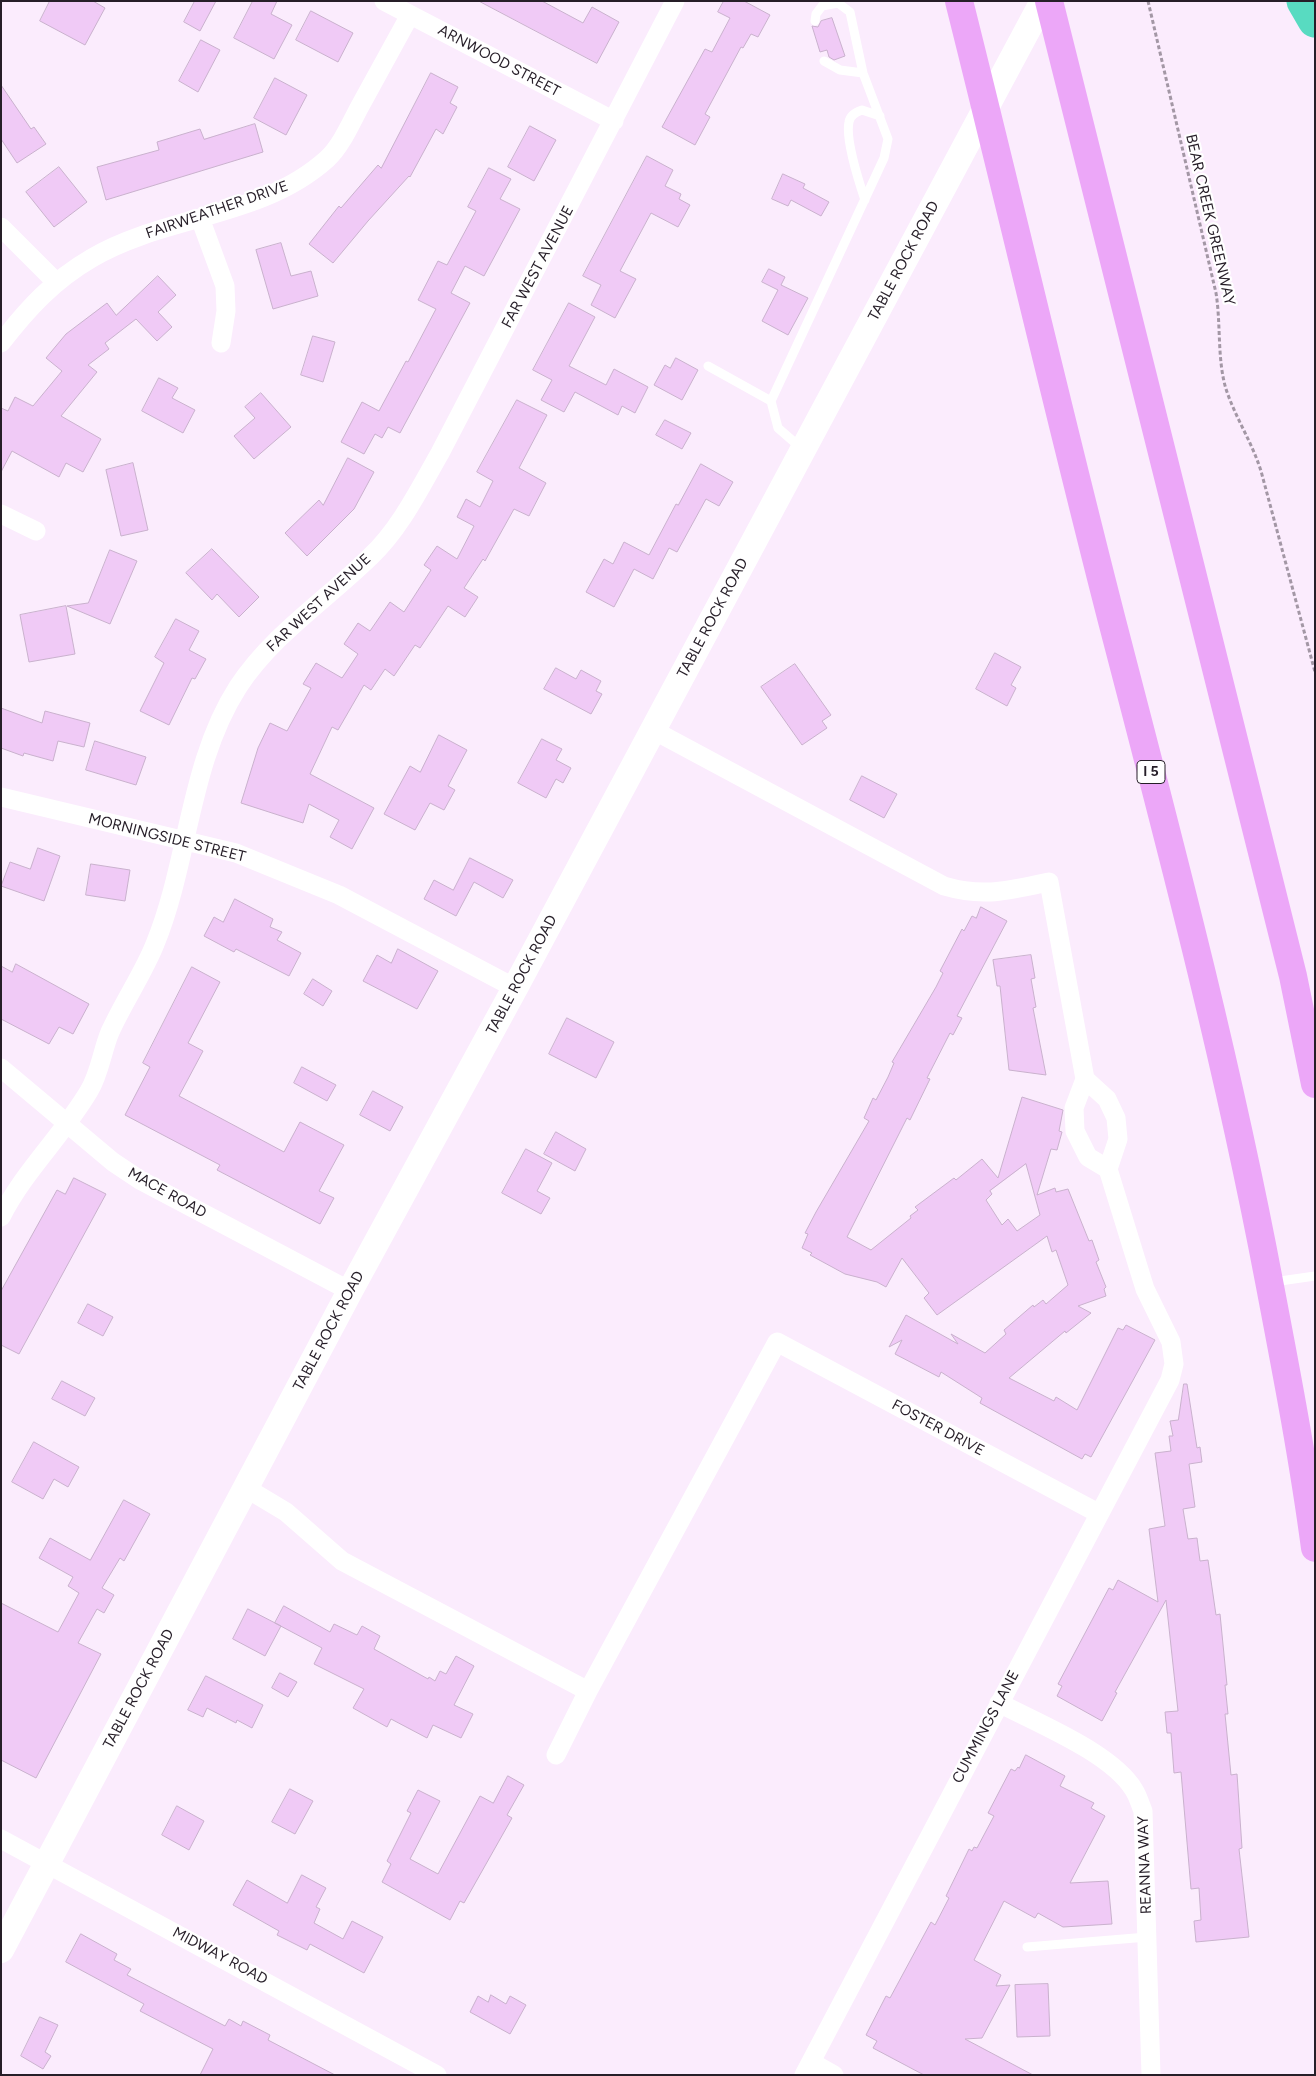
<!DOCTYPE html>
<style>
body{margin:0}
#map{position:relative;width:1316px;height:2076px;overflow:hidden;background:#fbecfd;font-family:Figtree,sans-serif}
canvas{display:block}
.frame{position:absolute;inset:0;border:2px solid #261e28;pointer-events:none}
</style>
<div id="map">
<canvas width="1316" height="2076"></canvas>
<div class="frame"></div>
</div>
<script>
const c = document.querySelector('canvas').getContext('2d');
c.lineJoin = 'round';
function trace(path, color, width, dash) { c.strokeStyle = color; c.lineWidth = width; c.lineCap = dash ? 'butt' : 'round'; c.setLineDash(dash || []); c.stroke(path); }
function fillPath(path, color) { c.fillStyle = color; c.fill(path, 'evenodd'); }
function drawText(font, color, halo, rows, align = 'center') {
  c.font = font + ' Figtree,sans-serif'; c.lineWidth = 4.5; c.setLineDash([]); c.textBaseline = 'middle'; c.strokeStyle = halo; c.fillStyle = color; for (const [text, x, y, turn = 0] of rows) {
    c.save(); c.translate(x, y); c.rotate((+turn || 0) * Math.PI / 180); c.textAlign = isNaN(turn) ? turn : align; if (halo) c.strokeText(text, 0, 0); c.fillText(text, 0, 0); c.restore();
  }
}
trace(new Path2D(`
 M1304 1 1315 20`), '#58dbc1', 35);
const building = new Path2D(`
 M50 1H93L105 8 85 45 40 21Z
 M195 1H216L200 31 184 22Z
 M253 1H277L271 14 292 25 274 59 234 38Z
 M479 1H542L583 23 592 7 619 22 597 63Z
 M724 1H744L770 15 758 37 751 34 743 48 741 47 705 114 710 117 695 145 662 127 705 49 712 52 730 18 718 12Z
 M311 11 353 33 338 62 296 40Z
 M832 18 845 56 834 60 829 57 827 50 820 52 812 26 818 27 821 21Z
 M201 40 220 50 198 92 179 81Z
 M431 73 458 87 450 103 457 107 443 134 436 129 410 177 409 176 368 221 333 263 309 244 339 206 341 208 378 165 381 168Z
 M275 78 307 95 286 135 254 118Z
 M1 85 31 129 34 127 46 144 17 163 1 139Z
 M255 124 263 152 106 200 97 167 159 150 157 142 200 129 204 139Z
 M530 126 556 140 534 181 508 167Z
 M647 156 673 170 665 186 681 194 679 199 690 205 678 227 651 213 620 271 636 279 615 318 591 305 601 285 583 276Z
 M59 167 87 202 54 227 26 192Z
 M489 168 511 179 500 199 520 209 484 276 465 266 451 293 470 303 400 433 388 427 382 438 375 434 364 454 341 442 362 402 379 411 406 361 408 362 436 309 418 300 438 261 447 265 476 211 468 207Z
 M783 174 805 184 803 188 829 202 821 216 791 200 788 206 772 199Z
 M281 243 291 276 311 271 318 296 273 309 256 250Z
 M769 269 785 277 781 285 808 298 788 335 762 321 778 290 762 282Z
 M158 276 176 295 158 312 172 327 157 341 136 319 105 343 109 349 88 365 97 372 61 416 101 439 83 472 66 463 59 477 12 451 1 472V408L8 411 15 397 33 406 62 371 46 358 66 334 107 303 116 315Z
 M569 303 595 317 569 366 606 385 614 369 648 387 635 413 622 406 618 415 575 392 564 412 541 400 552 380 533 370Z
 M313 336 335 342 323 382 301 375Z
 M676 358 698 370 682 400 654 385 665 365 670 368Z
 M159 378 178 388 172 398 195 410 183 433 142 411Z
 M261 393 291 427 254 459 234 436 255 418 245 407Z
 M517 400 547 415 519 468 546 483 529 516 514 509 485 561 483 559 464 588 478 597 465 617 448 606 420 648 415 645 394 676 385 669 371 690 364 685 338 730 332 727 310 774 374 808 352 849 330 837 339 820 309 804 303 823 241 803 258 748 270 723 287 731 311 688 303 684 316 663 342 678 358 654 344 644 358 623 370 631 390 602 404 612 431 570 424 565 437 546 457 559 474 526 457 517 466 499 480 507 493 481 477 472Z
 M665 420 691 433 682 449 656 435Z
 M348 458 374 472 354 509 307 556 285 533 319 500 323 505Z
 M133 463 148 530 121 536 106 470Z
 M701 464 733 482 719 506 706 499 677 552 669 548 653 579 634 569 614 607 586 592 604 559 613 564 624 542 649 555 676 504 678 505Z
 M212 549 259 597 239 617 217 594 212 600 186 573Z
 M110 550 137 561 110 624 67 606 88 603Z
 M66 606 75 654 29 662 20 615Z
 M176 619 199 631 189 650 206 659 195 679 192 678 169 725 140 711 164 663 155 657Z
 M995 653 1021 667 1011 685 1016 688 1007 706 976 689Z
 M795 664 831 715 822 721 827 728 802 745 761 687Z
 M556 668 576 679 581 670 601 681 596 691 602 694 591 714 544 689Z
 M1 708 42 723 45 711 90 723 84 747 58 741 53 761 24 753 23 756 1 748Z
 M439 735 467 750 448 786 455 790 444 810 430 803 415 830 384 814 410 766 420 772Z
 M542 739 562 749 556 760 571 768 563 783 556 779 546 798 518 783Z
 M95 741 146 757 136 785 86 770Z
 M862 776 897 794 884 818 850 800Z
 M38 848 60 856 44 901 1 886 10 862 30 869Z
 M470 858 513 880 503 898 474 882 456 916 424 899 434 880 453 890Z
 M91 864 130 870 125 901 86 895Z
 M235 899 273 919 270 927 282 932 277 940 301 953 289 976 236 949 234 952 204 936 214 917 223 922Z
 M981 907 1007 921 957 1016 962 1018 953 1035 950 1033 927 1078 930 1079 910 1120 907 1118 847 1237 871 1250 911 1218 910 1216 918 1210 915 1207 954 1178 956 1180 982 1159 998 1178 1022 1097 1063 1110 1059 1131 1062 1132 1057 1150 1051 1149 1037 1195 1055 1188 1056 1192 1068 1189 1089 1241 1092 1240 1099 1260 1096 1262 1106 1287 1104 1289 1106 1296 1078 1306 1091 1313 1066 1333 1065 1331 1009 1378 1054 1401 1056 1397 1077 1410 1118 1328 1123 1330 1126 1325 1155 1340 1091 1457 1085 1454 1082 1459 980 1403 982 1398 941 1372 939 1377 895 1354 902 1340 889 1347 906 1315 958 1344 951 1334 985 1353 1006 1334 1004 1330 1033 1305 1034 1307 1043 1300 1046 1304 1068 1285 1056 1250 1052 1252 1047 1236 937 1315 924 1298 929 1293 902 1258 886 1287 877 1282 845 1274 810 1255 812 1253 802 1248 808 1234 805 1233 816 1212 869 1121 864 1118 873 1098 876 1100 888 1077 894 1063 892 1062 936 987 943 973 940 971 962 929 964 931 972 916 976 918ZM1026 1164 1040 1215 1017 1231 1008 1219 1002 1225 986 1200 992 1194 990 1191Z
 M398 949 438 971 417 1009 363 981 377 955 391 963Z
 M1031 955 1035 978 1031 979 1036 1007 1033 1008 1046 1075 1009 1070 1000 986H997L993 960Z
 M16 964 89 1004 73 1034 59 1027 49 1044 1 1019V966L12 972Z
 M192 967 220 982 188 1043 203 1051 179 1096 284 1152 300 1122 344 1145 319 1191 334 1198 320 1224 217 1170 220 1165 125 1115 150 1067 143 1063Z
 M313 979 332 991 323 1006 304 994Z
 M567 1018 614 1042 596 1078 549 1054Z
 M302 1067 336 1085 327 1101 294 1083Z
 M373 1091 403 1107 390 1131 360 1115Z
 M556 1132 586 1149 575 1171 544 1154Z
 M526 1149 552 1163 537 1191 550 1198 541 1214 502 1193Z
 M74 1178 106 1194 19 1354 1 1345V1291L57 1190 65 1194Z
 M88 1304 113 1317 103 1336 78 1323Z
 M62 1381 95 1398 85 1416 52 1399Z
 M1184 1384H1187L1197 1448 1200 1447 1202 1462 1189 1464 1195 1507 1183 1509 1188 1539 1197 1538 1200 1561 1208 1560 1216 1615 1220 1614 1227 1685H1225L1228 1714H1225L1231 1775 1237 1774 1242 1848 1239 1849 1249 1937 1196 1942 1194 1921 1201 1920 1199 1888 1191 1889 1181 1772 1174 1773 1171 1733H1167L1165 1712 1178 1711 1166 1600 1115 1692 1117 1693 1102 1721 1057 1696 1062 1686 1058 1684 1109 1588 1113 1590 1118 1580 1158 1602 1149 1529 1165 1526 1155 1453 1171 1451 1169 1436H1173L1170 1421 1178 1420Z
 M34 1442 79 1467 68 1487 54 1479 43 1499 12 1482Z
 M124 1500 150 1514 124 1561 120 1558 102 1588 114 1595 104 1613 97 1609 78 1643 101 1654 36 1778 1 1760V1603L58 1632 79 1593 68 1586 73 1577 39 1558 50 1538 90 1560Z
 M284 1606 330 1632 334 1624 357 1635 362 1626 380 1636 374 1649 428 1679 429 1677 435 1681 440 1671 446 1674 456 1656 474 1666 454 1705 473 1714 461 1738 433 1725 427 1738 391 1719 387 1727 353 1708 364 1689 314 1664 322 1648 275 1623Z
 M248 1609 281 1626 265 1656 233 1639Z
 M280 1673 297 1682 288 1697 272 1688Z
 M206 1676 263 1705 252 1728 237 1720 236 1723 207 1708 203 1717 188 1710Z
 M1026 1755 1065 1776 1060 1786 1094 1803 1091 1808 1105 1816 1070 1883 1108 1881 1112 1924 1063 1927 1038 1913 1035 1918 1004 1901 974 1960 1001 1975 996 1986 1010 1985 982 2038 965 2039 1033 2075H924L873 2048 877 2041 866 2035 886 1996 890 1998 931 1922 935 1925 949 1898 946 1896 969 1849 972 1851 974 1847 977 1848 994 1816 988 1813 1011 1769 1015 1771 1018 1767 1019 1768Z
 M508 1776 524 1785 507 1815 512 1818 464 1903 460 1901 450 1920 382 1882 391 1864 387 1861 411 1813 407 1811 418 1790 440 1801 410 1859 438 1874 480 1796 493 1803Z
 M290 1789 313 1801 295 1834 272 1822Z
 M177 1806 204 1821 189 1850 162 1835Z
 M302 1875 326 1888 316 1907 320 1909 314 1923 343 1939 352 1921 383 1937 364 1973 310 1944 307 1950 277 1935 279 1931 233 1905 247 1880 287 1903Z
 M81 1934 117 1954 114 1960 131 1969 127 1975 225 2026 229 2019 241 2026 243 2021 270 2035 268 2040 335 2075H200L213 2049 140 2011 144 2004 66 1962Z
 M1048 1984 1050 2036 1017 2037 1015 1985Z
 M491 1995 506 2004 510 1996 526 2005 510 2034 470 2012 478 1996 488 2002Z
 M40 2017 58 2025 45 2052 51 2056 43 2069 21 2056Z`);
fillPath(building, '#f0caf6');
trace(building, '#c9b1cd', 1);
trace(new Path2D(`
 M1148 1 1216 293C1221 324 1217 359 1226 389 1235 417 1252 442 1261 471L1315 672`), '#a397a5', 3, [4, 2.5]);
trace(new Path2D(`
 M824 61 840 70 863 73
 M865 200C859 182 845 140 849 122 850 115 856 112 862 110L880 116
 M708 366 771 401
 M801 448 778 428 771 401 884 158 888 139 863 73 850 12 838 3 822 6 816 14 815 21
 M1273 1282 1315 1276
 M1027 1947 1147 1937`), '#fff', 9);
trace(new Path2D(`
 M384 1 614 121
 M200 218 225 286 226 311 221 343
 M1 227 55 281
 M1 343C28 308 54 280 92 258 165 215 262 218 327 159 341 146 350 125 359 108 376 77 393 46 410 15
 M1 514 36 531
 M653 730 944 886C985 898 1009 890 1049 882L1085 1079 1074 1108 1075 1131 1088 1157 1108 1169
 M1 797 236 853 339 895 515 988
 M1 1068 113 1162 140 1180 350 1291
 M1 1217C24 1171 63 1135 89 1091 100 1073 102 1051 110 1032 124 1001 143 974 155 944 189 861 189 763 238 687 272 635 326 600 370 557 400 529 420 488 440 453L675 1
 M246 1488 286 1512 342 1561 588 1691 777 1342 1098 1513
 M999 1703C1037 1723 1112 1753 1134 1790 1138 1796 1140 1804 1143 1811L1151 2075
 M556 1755 588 1691
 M1 1839 437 2075
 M811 2062 834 2075
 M804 2075 1170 1380 1174 1364 1171 1342 1145 1289 1108 1169 1118 1139 1116 1118 1107 1099 1085 1079`), '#fff', 19);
trace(new Path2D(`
 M1 1950 350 1291 515 988 1043 1`), '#fff', 26);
trace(new Path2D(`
 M959 1C1011 208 1059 415 1112 621 1169 840 1227 1059 1269 1281 1286 1370 1303 1458 1315 1548
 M1049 1 1293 976 1315 1084`), '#eca7f8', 28);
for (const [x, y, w] of [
 [1151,772,28]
]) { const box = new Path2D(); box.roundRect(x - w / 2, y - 11.5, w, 23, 4); c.fillStyle = '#fff'; c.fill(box); trace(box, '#261e28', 1); }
drawText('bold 14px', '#261e28', null, [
 ["I 5",1151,772]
]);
drawText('15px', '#261e28', '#fff', [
 ["ARNWOOD STREET",499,61,28],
 ["FAIRWEATHER DRIVE",217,210,-19],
 ["BEAR CREEK GREENWAY",1210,220,77],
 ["TABLE ROCK ROAD",904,261,-62],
 ["FAR WEST AVENUE",538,267,-62],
 ["FAR WEST AVENUE",319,603,-43],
 ["TABLE ROCK ROAD",713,618,-62],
 ["MORNINGSIDE STREET",167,838,14],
 ["TABLE ROCK ROAD",522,975,-62],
 ["MACE ROAD",167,1193,29],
 ["TABLE ROCK ROAD",329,1331,-62],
 ["FOSTER DRIVE",938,1428,28],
 ["TABLE ROCK ROAD",139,1689,-62],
 ["CUMMINGS LANE",986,1727,-62],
 ["REANNA WAY",1145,1865,-92],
 ["MIDWAY ROAD",220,1956,28]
]);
</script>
